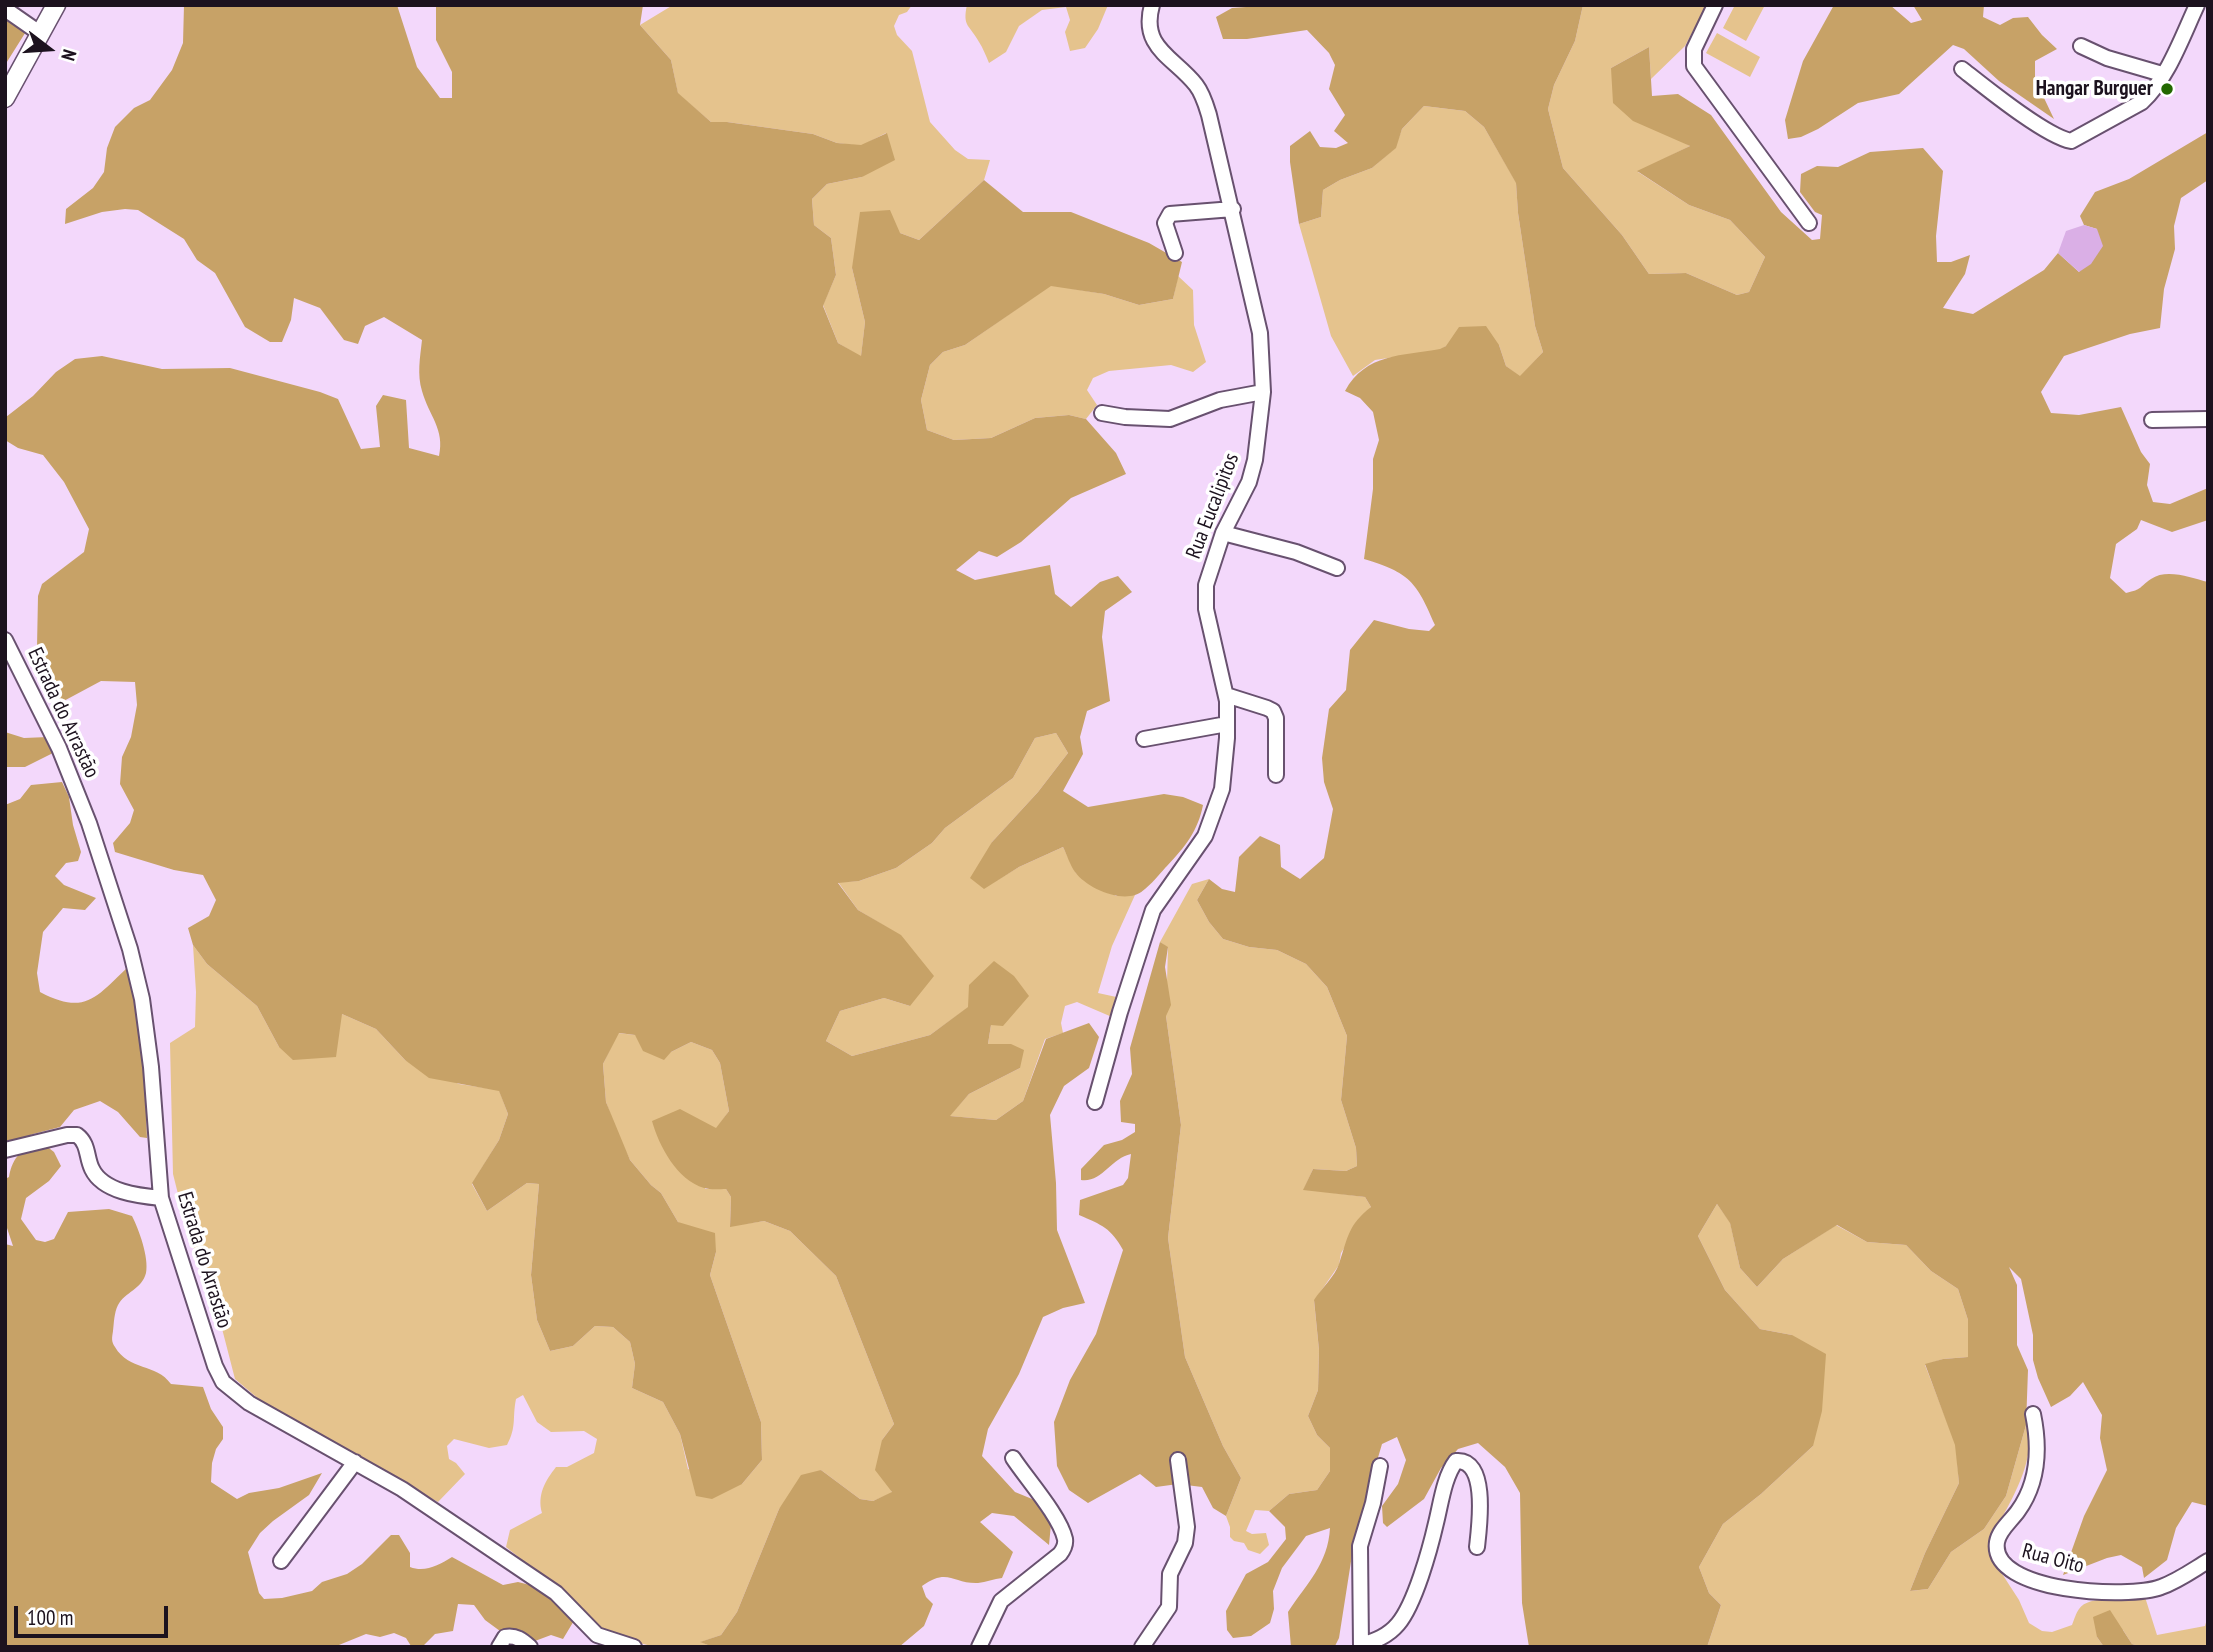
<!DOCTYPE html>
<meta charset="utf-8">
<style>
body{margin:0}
#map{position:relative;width:2213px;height:1652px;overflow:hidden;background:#f3d8fb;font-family:"PT Sans Narrow",sans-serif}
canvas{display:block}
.frame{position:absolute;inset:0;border:7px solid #1c121e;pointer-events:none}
.north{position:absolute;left:14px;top:14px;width:70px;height:70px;-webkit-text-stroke:5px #fff;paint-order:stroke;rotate:107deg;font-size:19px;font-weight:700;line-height:28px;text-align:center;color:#1c121e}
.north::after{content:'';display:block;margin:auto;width:24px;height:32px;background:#1c121e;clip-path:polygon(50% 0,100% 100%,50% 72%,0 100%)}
.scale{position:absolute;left:14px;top:1606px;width:154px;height:32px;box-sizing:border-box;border:4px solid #1c121e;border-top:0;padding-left:9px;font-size:21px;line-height:24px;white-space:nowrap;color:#1c121e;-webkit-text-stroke:5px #fff;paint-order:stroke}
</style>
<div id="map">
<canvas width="2213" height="1652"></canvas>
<div class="frame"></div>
<div class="north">N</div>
<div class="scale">100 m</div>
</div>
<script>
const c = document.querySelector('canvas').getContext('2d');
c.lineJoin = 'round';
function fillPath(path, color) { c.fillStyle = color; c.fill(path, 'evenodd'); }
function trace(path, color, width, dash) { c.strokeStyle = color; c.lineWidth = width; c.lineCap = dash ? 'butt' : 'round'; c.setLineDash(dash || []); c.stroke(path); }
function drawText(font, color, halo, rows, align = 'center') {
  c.font = font + ' "PT Sans Narrow",sans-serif'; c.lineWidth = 7; c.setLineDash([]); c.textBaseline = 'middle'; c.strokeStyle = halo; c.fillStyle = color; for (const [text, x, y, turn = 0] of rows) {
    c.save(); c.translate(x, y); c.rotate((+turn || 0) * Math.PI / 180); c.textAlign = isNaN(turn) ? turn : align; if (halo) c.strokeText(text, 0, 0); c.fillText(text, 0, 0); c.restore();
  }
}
fillPath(new Path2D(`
 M673 5H912L907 12 899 15 894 26 897 35 912 51 930 122 955 150 968 159 990 160 984 180 919 240 900 233 852 268 865 322 861 357 838 343 823 305 836 275 831 238 814 225 812 199 827 184 862 177 886 133 861 146 837 143 813 134 727 122H711L678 94 671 60 640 25Z
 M967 5H1108L1098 29 1085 48 1070 51 1065 32 1070 20 1066 7 1042 10 1019 26 1006 52 989 63C986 56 983 48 979 42 970 25 962 27 967 5Z
 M1583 5H1707L1685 46 1651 79 1649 47 1611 68 1676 138 1690 146 1638 172 1689 205 1730 220 1765 257 1749 292 1737 295 1686 273 1649 274 1622 235 1563 168 1548 109 1554 85 1575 41Z
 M1735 5H1765L1746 41 1723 28Z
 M1717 33 1760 57 1750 77 1706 53Z
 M1424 106 1465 111 1484 127 1516 182 1518 213 1535 326 1543 352 1520 377 1506 366 1499 345 1446 346 1440 350 1375 360 1353 376 1331 336 1299 224 1321 217 1323 190 1340 180 1372 168 1395 148 1402 129Z
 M1178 276 1193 290 1194 325 1206 362 1193 372 1171 365 1109 371 1093 378 1087 390 1097 405 1086 419 1069 415 1035 418 991 438 954 440 927 430 921 400 930 365 943 352 965 345 1051 285 1104 294 1139 305 1173 299Z
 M1056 733 1068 753 1038 792 992 842 984 888 1019 867 1063 847 1076 873 1116 896 1135 895 1112 946 1098 993 1130 1000 1112 1017 1077 1002 1065 1006 1061 1023 1063 1033 1045 1039 1023 1101 996 1120 949 1116 969 1094 1020 1068 1010 1044H988L991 1025 969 1007 930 1035 852 1056 826 1041 840 1011 884 998 910 1006 901 936 858 910 838 882 859 881 896 868 932 843 945 828 1013 778 1035 738Z
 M1209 879 1197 900 1209 922 1223 939 1249 947 1277 950 1306 964 1327 987 1347 1036 1341 1100 1356 1148 1357 1166 1346 1171 1313 1169 1304 1189 1365 1197 1371 1207 1341 1253 1339 1265 1314 1301 1319 1350 1318 1390 1308 1416 1317 1435 1330 1448V1471L1317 1490 1289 1494 1269 1511 1255 1510 1246 1531 1252 1534 1266 1533 1269 1545 1260 1554 1248 1550 1244 1543 1234 1541 1230 1537V1527L1226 1516 1241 1478 1223 1446 1185 1357 1168 1238 1181 1125 1166 1016 1168 948 1160 942 1192 884Z
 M193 945 207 964 257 1006 279 1047 342 1014 376 1029 405 1060 459 1084 499 1090 508 1114 499 1140 472 1184 487 1211 527 1183 539 1184 531 1275 537 1320 550 1351 573 1346 595 1326 613 1327 630 1342 635 1364 632 1388 663 1402 680 1434 688 1469 742 1484 762 1460 761 1422 710 1275 716 1252 678 1222 661 1193 651 1185 630 1160 618 1135 606 1102 603 1064 618 1033 635 1035 671 1052 691 1042 712 1050 720 1063 729 1111 717 1128 705 1189H726L731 1197 730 1226 764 1221 790 1231 836 1276 894 1424 882 1440 892 1493 873 1501 860 1499 821 1470 779 1509 737 1612 721 1635 701 1642 713 1647H655L609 1635 568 1597 506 1547 510 1530 542 1513C537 1495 545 1481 556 1467H567L594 1453 597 1439 584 1431 551 1432 537 1422 523 1395 516 1399C512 1419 517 1426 507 1445L489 1448 454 1439 447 1446 449 1459 456 1463 465 1474 438 1502 281 1418 235 1379 218 1313 187 1230 173 1174 170 1043 195 1027 196 992Z
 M1717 1204 1730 1222 1740 1268 1757 1287 1783 1259 1836 1225 1867 1242 1906 1245 1931 1271 1958 1289 1968 1320V1357L1943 1359 1925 1365 1956 1445 1959 1483 1925 1553 1910 1591 1928 1589 1951 1552 1984 1529 2006 1496 2026 1425C2040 1462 2003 1512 1988 1545L1997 1566 2019 1600 2029 1623 2042 1631 2052 1632 2072 1625C2074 1620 2076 1613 2079 1609 2089 1594 2127 1601 2145 1597L2157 1635 2205 1626 2208 1615V1647H2143L2132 1644 2123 1630 2097 1637 2104 1647H1707L1721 1605 1709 1593 1699 1567 1723 1524 1761 1494 1813 1446 1792 1335 1760 1329 1725 1290 1698 1236Z`), '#e5c38d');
fillPath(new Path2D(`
 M184 5H397L417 67 440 98H452V72L436 40V7L440 5H643L640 25 671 60 678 93 711 122H727L813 134 837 143 861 145 887 133 895 160 862 177 827 184 812 199 814 225 831 238 836 275 823 306 838 343 861 356 865 322 852 268 860 212 890 210 900 233 919 240 984 180 1023 212H1071L1149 243 1182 262 1173 299 1139 305 1104 294 1051 286 965 345 943 352 930 365 921 400 927 430 954 440 991 438 1035 418 1069 415 1086 419 1116 453 1126 474 1071 498 1021 542 997 557 979 551 956 570 975 580 1050 565 1055 594 1071 607 1100 582 1118 576 1132 592 1105 611 1102 637 1110 701 1087 711 1080 737 1083 754 1063 791 1088 807 1164 794 1183 797 1203 805C1198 831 1185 847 1167 866 1159 874 1146 892 1135 895 1116 901 1086 887 1075 872 1070 865 1067 855 1063 847L1019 867 984 889 970 878 992 842 1038 792 1068 753 1056 733 1035 738 1013 778 945 828 932 843 896 868 859 881 838 883 858 910 901 935 934 976 910 1006 884 998 840 1011 826 1041 852 1056 930 1035 968 1007 969 985 994 961 1014 976 1029 996 1003 1026 991 1025 988 1044H1011L1024 1050 1020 1068 969 1094 950 1116 996 1120 1023 1101 1046 1039 1089 1023 1099 1037 1089 1068 1064 1086 1050 1115 1056 1183 1057 1230 1085 1303 1063 1308 1043 1317 1019 1374 988 1429 982 1456 1015 1492 1037 1501 1051 1524 1049 1545 1014 1516 992 1513 980 1522 1013 1552 1002 1578C994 1579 986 1582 978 1583 953 1584 948 1567 922 1586L926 1597 933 1604 924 1626 899 1647H713L700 1642 721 1635 737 1612 779 1509 801 1475 821 1470 860 1499 873 1501 892 1492 875 1470 882 1440 894 1424 836 1276 790 1231 764 1221 730 1227 731 1197 726 1189C720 1189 711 1190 704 1188 677 1180 659 1146 652 1121L680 1109 716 1128 729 1111 720 1063 712 1050 691 1042 671 1052 664 1060 643 1051 635 1035 619 1033 603 1064 606 1102 630 1160 651 1185 661 1193 678 1222 715 1233 716 1252 710 1275 761 1422 762 1460 742 1484 712 1499 696 1496 680 1434 663 1402 632 1388 635 1364 630 1342 613 1327 595 1326 573 1346 550 1351 537 1320 531 1275 539 1184 527 1183 487 1211 472 1183 499 1140 508 1114 499 1091 429 1078 405 1060 376 1029 342 1014 336 1057 293 1060 279 1047 257 1006 207 964 193 945 188 928 209 916 216 900 203 875 174 870 115 852 113 843 130 823 134 810 120 784 122 757 131 737 137 705 135 682 101 681 60 703 37 647 38 596 42 584 84 552 89 529 64 482 43 455 18 448 5 440 6 417 33 396 56 372 75 359 102 356 162 369 230 368 320 392 338 399 361 449 380 447 376 406 383 395 406 400 409 448 439 456C445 429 429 416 422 391 417 374 420 358 422 340L384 317 365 326 358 344 344 340 320 308 294 298 291 320 282 342H270L245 327 215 273 197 260 184 239 138 210 125 209 102 212 65 224 66 209 93 188 104 172 107 148 115 127 134 108 150 100 172 70 183 43Z
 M1274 5H1583L1575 41 1554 85 1548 109 1563 168 1622 235 1649 274 1686 273 1737 295 1749 292 1765 257 1730 220 1689 205 1637 171 1690 146 1633 121 1613 103 1611 68 1649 47 1652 96 1678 94 1711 115 1781 212 1812 240 1820 239 1822 215 1815 212 1800 192 1801 174 1817 166 1838 167 1870 152 1923 148 1943 171 1936 236 1937 262H1951L1970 255 1965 274 1943 308 1973 314 2044 270 2058 253 2079 272 2097 229 2084 225 2080 216 2095 192 2129 179 2208 132V180L2181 198 2174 226 2175 249 2164 289 2160 328 2130 334 2064 356 2041 392 2051 413 2079 415 2121 407 2141 452 2150 464 2147 485 2153 502 2170 504 2208 488V520L2172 532 2141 520 2137 529 2116 544 2110 578 2126 593C2143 589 2138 588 2151 579 2167 568 2191 578 2208 582V1506L2192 1502 2176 1528 2167 1560 2144 1578 2142 1567 2121 1555 2107 1558 2063 1575 2084 1516 2107 1470 2100 1438 2102 1415 2083 1382 2070 1396 2051 1407 2038 1378 2033 1360V1335L2021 1279 2009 1267 2017 1285V1345L2028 1370 2026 1425 2006 1496 1984 1529 1951 1552 1928 1589 1910 1591 1925 1553 1959 1483 1955 1445 1925 1364 1943 1359 1968 1357V1320L1958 1289 1931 1271 1906 1245 1867 1242 1837 1225 1783 1259 1757 1287 1740 1268 1730 1223 1717 1204 1698 1236 1725 1290 1760 1329 1792 1335 1826 1354 1822 1411 1813 1446 1761 1494 1723 1524 1699 1567 1709 1593 1721 1605 1707 1647H1529L1522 1603 1520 1493 1505 1467 1478 1443 1458 1449 1441 1468 1424 1499 1387 1527 1383 1523 1382 1506 1398 1484 1406 1460 1397 1437 1382 1444 1355 1536 1339 1638 1335 1646 1291 1647 1288 1612C1307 1583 1328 1564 1330 1528L1306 1536 1282 1568 1273 1591 1274 1609 1270 1623 1251 1636 1233 1638 1227 1630 1226 1611 1246 1574 1268 1562 1286 1539 1285 1527 1269 1511 1289 1494 1317 1490 1330 1471V1448L1317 1435 1308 1416 1318 1390 1319 1350 1314 1300C1321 1289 1335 1276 1339 1264 1348 1237 1348 1225 1371 1207L1365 1197 1303 1190 1313 1169 1346 1171 1357 1166 1356 1148 1341 1100 1347 1036 1327 987 1306 964 1277 950 1249 947 1223 939 1209 922 1197 900 1209 879 1222 889 1235 892 1239 857 1260 836 1280 845 1281 867 1300 879 1324 858 1333 809 1324 782 1322 758 1329 709 1346 690 1350 650 1374 620 1409 629 1429 631 1435 625C1416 581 1410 573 1364 559L1373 489V459L1379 440 1373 412 1360 398 1345 391C1366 353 1402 356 1440 349L1446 346 1459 327 1486 326 1499 345 1506 366 1520 376 1543 352 1535 326 1518 213 1516 183 1484 127 1465 111 1424 106 1402 129 1396 148 1372 168 1340 180 1323 190 1321 217 1299 224 1290 162V146L1310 131 1320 147 1336 148 1348 143 1334 131 1345 115 1329 89 1335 65 1329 53 1307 30 1247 39H1223L1216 17 1232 8Z
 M1834 5H1890L1911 23 1922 20 1913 5H1984L1983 17 2000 25 2013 18 2028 17 2042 35 2057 49 2035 61V79L2054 119 1999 81 1964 49 1953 45 1899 94 1858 103 1818 129 1801 137 1788 139 1785 120 1803 61Z
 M5 14 27 30 5 65Z
 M5 732 24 738 48 737 53 753 25 767H5Z
 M62 782 69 797 73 825 81 852 78 861 66 863 55 876 64 885 96 898 85 910 63 908 43 932 37 973 40 992C86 1016 96 997 129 966 145 1022 145 1080 147 1138L140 1137 118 1112 100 1101 74 1110 60 1127 33 1134 5 1146V805L20 799 31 785Z
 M1160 942 1168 947 1165 967 1171 1005 1166 1016 1181 1125 1168 1238 1185 1357 1223 1446 1241 1478 1226 1516 1213 1508 1202 1487 1178 1484 1156 1487 1140 1474 1088 1503 1069 1490 1057 1466 1054 1422 1070 1380 1096 1334 1123 1250C1111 1228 1102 1225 1079 1215L1080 1200 1123 1185 1128 1178 1131 1154C1111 1158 1102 1183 1081 1180V1169L1104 1145 1122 1140 1135 1132V1124L1121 1122 1120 1101 1132 1074 1130 1048Z
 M41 1142 54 1152 61 1166 49 1181 26 1198 21 1219 36 1240 45 1242 54 1239 68 1212 109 1209 132 1216C139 1230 149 1257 146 1273 142 1289 125 1292 118 1305 114 1313 114 1323 113 1331 112 1338 111 1341 115 1347 129 1371 156 1363 171 1384L203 1387 211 1409 223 1427V1439L216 1449 212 1463 211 1482 237 1499 249 1493 279 1488 322 1473 309 1495 273 1521 260 1533 248 1552 259 1593 264 1599 282 1598 312 1591 322 1582 347 1574 362 1564 391 1535H399L410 1553V1567C425 1573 439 1565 452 1557L503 1585 518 1582 534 1586 575 1619 563 1639 551 1635 535 1641 521 1630 500 1631 485 1620 474 1605 458 1604 453 1631 435 1634 422 1647 411 1646 406 1638 394 1633 380 1637 366 1634 334 1647H161L154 1645 148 1647H5V1244L13 1246 5 1222V1179L9 1177C13 1155 22 1150 41 1142Z
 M2110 1610 2132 1644 2143 1647H2104L2097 1637 2093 1617Z`), '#c7a267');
fillPath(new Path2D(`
 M2084 225 2097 229 2103 246 2091 264 2079 272 2058 253 2066 231Z`), '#daafe6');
const minor = new Path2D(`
 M1715 5 1694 49V66L1809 223
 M5 9 41 34
 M2081 46 2107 58 2162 74
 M1962 69C1985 87 2045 136 2071 141L2142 102C2168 78 2182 37 2197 5
 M1175 253 1165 223 1170 214 1233 209
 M1102 413 1125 417 1170 419 1220 400 1263 392
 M2152 420 2208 419
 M1223 533 1296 552 1337 568
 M5 640 59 748 89 823 130 949 142 999 151 1067 161 1198 215 1366 223 1382 249 1403 402 1489 556 1593 597 1635 634 1647
 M1226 695 1267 708 1273 711 1276 718V775
 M1144 739 1227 724
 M1095 1102 1120 1012 1153 910 1205 836 1222 789 1227 738V701L1206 609V585L1223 533 1249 482 1255 460 1263 392 1260 333 1209 115C1206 105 1203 94 1196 85 1174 57 1140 48 1152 5
 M5 1150 67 1135H77C89 1144 86 1157 92 1169 103 1192 139 1196 161 1198
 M2033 1414C2040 1448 2039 1482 2018 1511 2011 1521 1999 1530 1997 1542 1989 1593 2130 1599 2161 1587 2178 1581 2193 1570 2208 1561
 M281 1561 355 1462
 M1361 1645C1375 1641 1388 1636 1398 1624 1415 1604 1430 1549 1436 1523 1441 1503 1444 1477 1456 1461 1489 1458 1479 1528 1477 1547
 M499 1647 505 1637C516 1635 522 1640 530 1647
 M979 1647 1001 1601 1060 1554C1063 1550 1066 1545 1065 1539 1060 1516 1026 1478 1013 1458
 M1142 1647 1169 1607 1170 1574 1185 1543 1187 1527 1178 1460
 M1361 1647 1360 1546 1373 1503 1380 1466`);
const major = new Path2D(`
 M5 98 56 5`);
trace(minor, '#68516f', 18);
trace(major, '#68516f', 21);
trace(minor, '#fff', 14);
trace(major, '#fff', 18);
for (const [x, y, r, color] of [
 [2167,89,7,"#226800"]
]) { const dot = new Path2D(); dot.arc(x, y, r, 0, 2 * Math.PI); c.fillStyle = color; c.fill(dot); trace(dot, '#fff', 2.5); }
drawText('bold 21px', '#1c121e', '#fff', [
 ["Hangar Burguer",2153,89]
], 'right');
drawText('21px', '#1c121e', '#fff', [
 ["Rua Eucalipitos",1213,506,-69],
 ["Estrada do Arrastão",63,713,65],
 ["Estrada do Arrastão",204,1260,73],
 ["Rua Oito",2053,1559,15]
]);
</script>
